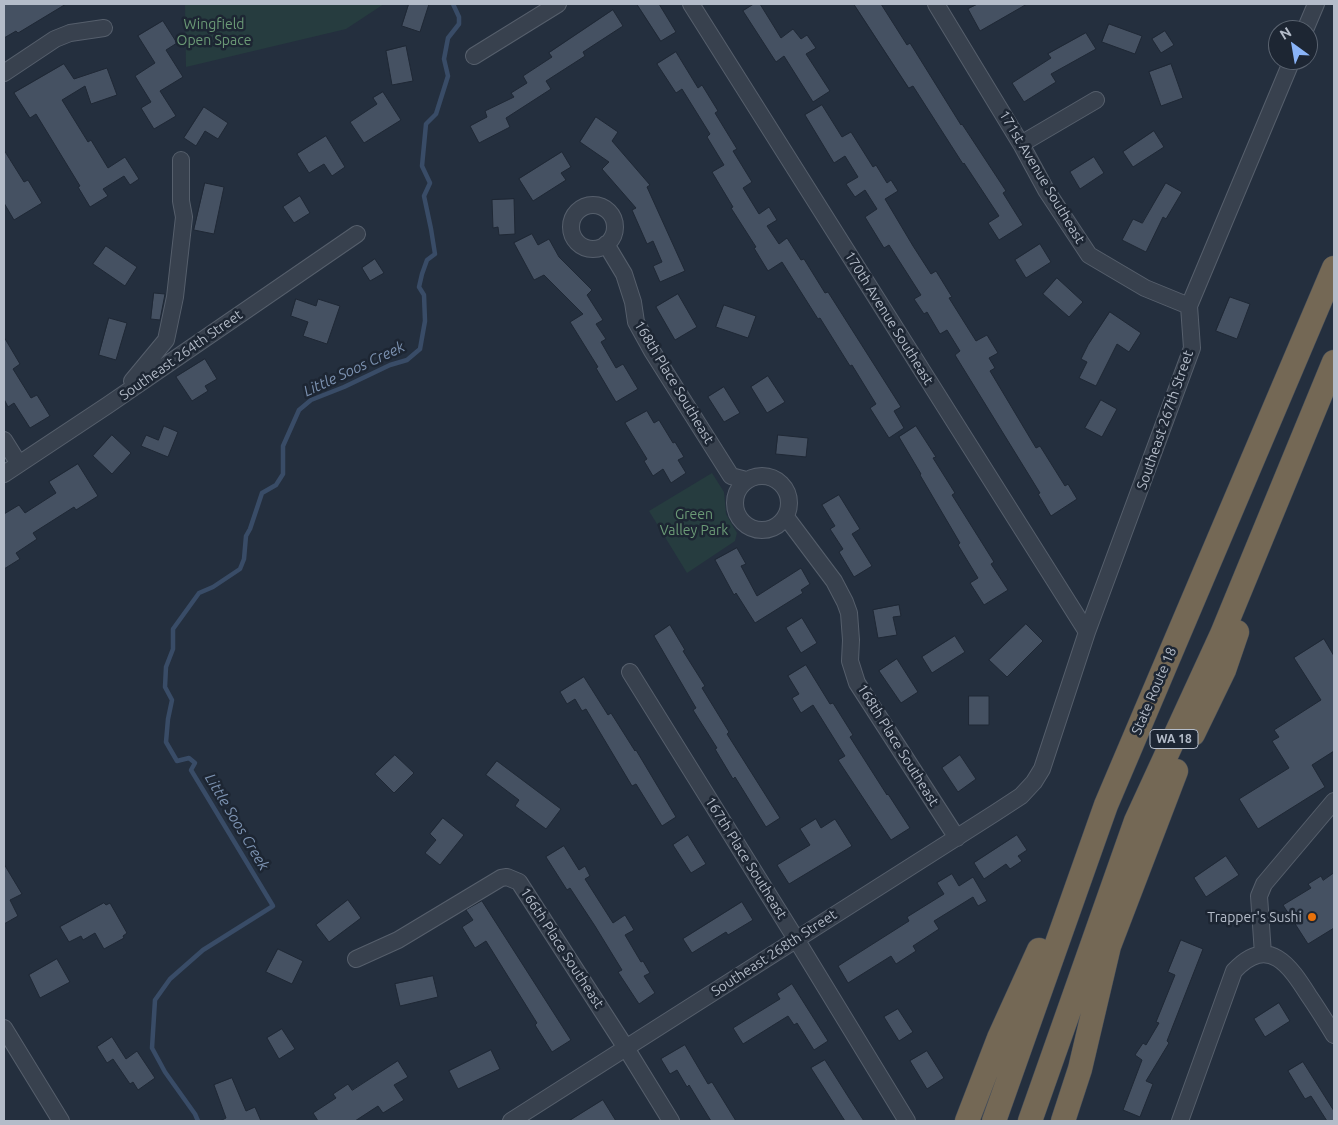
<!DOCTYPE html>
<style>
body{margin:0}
#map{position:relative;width:1338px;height:1125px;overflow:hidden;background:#242f3e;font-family:Ubuntu,sans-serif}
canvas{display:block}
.frame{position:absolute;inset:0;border:5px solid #b4bcc9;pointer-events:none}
.north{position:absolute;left:1268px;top:20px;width:50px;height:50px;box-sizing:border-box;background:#1d2633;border:1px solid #59626f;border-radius:50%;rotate:328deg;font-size:14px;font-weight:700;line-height:20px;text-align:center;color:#b4bcc9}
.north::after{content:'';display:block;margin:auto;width:18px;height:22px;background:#8ab4f8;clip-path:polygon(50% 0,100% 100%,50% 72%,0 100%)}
</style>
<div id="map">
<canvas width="1338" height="1125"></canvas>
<div class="frame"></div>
<div class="north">N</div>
</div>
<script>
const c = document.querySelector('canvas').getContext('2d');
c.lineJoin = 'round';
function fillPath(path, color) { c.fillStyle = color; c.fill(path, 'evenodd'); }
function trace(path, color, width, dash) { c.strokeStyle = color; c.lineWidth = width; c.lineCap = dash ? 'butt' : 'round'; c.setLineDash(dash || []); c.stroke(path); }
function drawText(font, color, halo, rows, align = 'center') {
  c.font = font + ' Ubuntu,sans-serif'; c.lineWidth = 5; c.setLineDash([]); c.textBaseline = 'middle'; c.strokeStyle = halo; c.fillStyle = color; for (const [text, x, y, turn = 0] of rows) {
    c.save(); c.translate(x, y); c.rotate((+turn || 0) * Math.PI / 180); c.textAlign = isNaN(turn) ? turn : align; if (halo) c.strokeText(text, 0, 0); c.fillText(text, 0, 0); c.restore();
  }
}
fillPath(new Path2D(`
 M185 4H384L346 29 186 67Z
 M712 473 724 492 726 514 737 533 735 541 687 573 649 511Z`), '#263c3f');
trace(new Path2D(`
 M198 1121 195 1114 165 1072 152 1048 155 1000 170 979 203 950 273 906 191 770 195 763 189 758 177 761 166 742 168 719 172 700 165 687 166 667 173 649V629L199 593 213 587 240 569 244 559 246 536 250 529 262 493 276 485 283 474V446L299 410 311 400 344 387 390 365 407 360 420 349 425 321 424 295 419 287 422 274 427 260 435 254 431 229 424 196 430 183 422 166 426 124 436 114 448 76 444 59 448 38 459 24V17L453 4`), '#394c67', 4.5);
const building = new Path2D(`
 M4 4H66L18 33 16 31 4 38Z
 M409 4H429L420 32 402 26Z
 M637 4H659L676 32 661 41Z
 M754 4H760L781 38 793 29 801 39 807 35 816 48 806 54 830 91 813 102 784 56 776 62 743 11Z
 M854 4H881L907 45 910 43 961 125 962 124 1006 191 1003 193 1023 225 999 240 988 223 999 216 964 163 963 164 913 86 909 88Z
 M978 4H1027L980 31 968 9Z
 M613 10 623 26 583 52 585 56 546 81 551 89 506 118 510 127 479 143 470 126 487 117 485 111 514 97 511 93 527 83 523 76 552 57 549 53Z
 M163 21 177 43 166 50 183 77 160 91 176 116 154 129 141 108 151 102 135 76 155 63 138 36Z
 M1109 24 1142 36 1135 54 1102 42Z
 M1165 31 1174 45 1161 53 1152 39Z
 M1086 33 1096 49 1051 74 1056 82 1024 102 1012 83 1051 58 1048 54Z
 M406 46 413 81 392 85 386 51Z
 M676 52 698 88 702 85 718 111 715 113 737 149 733 151 752 182 743 188 759 214 769 207 777 220 767 226 779 244 787 238 801 260 804 259 825 293 828 292 901 407 894 411 904 428 889 438 870 408 876 404 852 365 850 366 820 318 818 319 782 262 768 271 754 248 756 247 731 208 733 207 712 172 724 165 707 137 710 134 682 89 676 93 657 64Z
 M64 64 74 79 107 68 117 95 91 104 85 86 62 100 88 142 91 140 108 168 125 157 139 179 130 185 124 176 103 189 108 196 90 207 78 187 80 186 36 114 30 118 14 93Z
 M1171 64 1183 98 1161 106 1149 72Z
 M383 92 401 120 364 143 350 122 377 104 373 98Z
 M822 105 842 137 851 132 873 167 876 165 887 183 891 180 898 191 885 199 913 246 931 274 936 271 952 297 949 298 976 341 987 335 998 353 989 358 995 368 990 371 1036 448 1040 446 1065 486 1068 484 1077 499 1051 516 1038 494 1040 493 955 355 960 351 947 330 940 334 927 312 924 314 914 299 921 295 889 245 884 248 865 217 877 209 865 190 855 197 846 184 858 177 845 156 834 163 805 115Z
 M204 107 228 123 218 139 205 131 196 146 184 138Z
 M596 117 618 132 612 141 650 185 647 187 685 271 660 282 653 266 662 262 653 241 647 244 632 210 636 208 602 169 609 162 580 142Z
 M1154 131 1164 147 1133 167 1123 152Z
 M326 136 345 167 332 176 324 164 309 173 297 154Z
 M4 150 24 182 28 180 42 203 14 220 4 203Z
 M562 152 571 167 561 173 566 180 533 201 519 179Z
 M1094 157 1104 173 1080 189 1070 172Z
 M205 183 224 187 214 234 194 230Z
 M1166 183 1182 192 1166 219 1163 217 1146 252 1122 240 1133 219 1142 223Z
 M300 196 310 213 294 223 283 207Z
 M514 199 515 234 499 235 498 227 493 228 492 200Z
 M532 234 538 245 549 239 559 257 592 290 587 295 603 320 596 324 606 339 601 342 616 368 623 364 638 389 616 402 596 368 598 367 570 322 583 314 544 275 534 280 514 243Z
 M1040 244 1051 262 1026 278 1015 260Z
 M106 246 137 267 125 286 93 264Z
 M375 259 384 273 370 281 362 268Z
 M1057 278 1083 302 1069 317 1043 294Z
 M154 293 165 294 160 320 151 319Z
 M678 294 697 327 675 340 656 307Z
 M1230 297 1250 304 1237 339 1216 331Z
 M296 299 316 306 318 299 340 306 327 344 303 336 308 322 291 316Z
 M724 305 756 316 748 338 716 327Z
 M1110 312 1141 333 1129 352 1117 344 1096 386 1079 378 1087 362 1081 359 1088 345Z
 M109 318 127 323 116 360 99 355Z
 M4 337 20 364 13 369 31 398 37 395 50 416 30 428 14 403 8 407 4 399Z
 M205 359 217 379 205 386 208 391 192 401 176 377Z
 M768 376 785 402 767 413 751 387Z
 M724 387 740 413 724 422 708 397Z
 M1101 400 1117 409 1102 437 1085 428Z
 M647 411 654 423 659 420 673 443 675 442 684 457 678 460 686 473 671 483 663 469 653 476 644 461 647 459 625 423Z
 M164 426 178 432 168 457 141 446 146 435 158 440Z
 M916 426 936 457 933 458 955 493 952 495 994 562 991 564 1008 590 984 605 970 583 978 578 958 545 960 543 920 475 921 474 899 437Z
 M112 435 131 453 112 474 93 456Z
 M778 435 808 438 806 457 776 454Z
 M78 464 98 496 76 510 74 507 33 533 37 539 16 553 20 559 4 569V514L19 505 25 513 56 493 49 482Z
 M839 495 860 529 852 534 872 566 854 577 839 552 843 549 830 529 835 526 822 505Z
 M737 548 746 564 741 566 757 596 801 568 810 584 801 590 803 593 755 623 736 593 734 595 715 560Z
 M899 605 901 616 893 617 897 635 878 638 873 610Z
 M802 618 817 643 801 653 786 628Z
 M1026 624 1043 641 1007 677 989 660Z
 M670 625 685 650 683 651 705 686 702 688 729 732 727 734 780 818 766 827 735 777 733 779 715 749 717 748 693 710 696 708 654 636Z
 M955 636 965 652 932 673 922 657Z
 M1324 639 1334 656V751L1312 765 1325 787 1258 829 1239 799 1289 768 1272 741 1279 737 1274 730 1321 700 1294 658Z
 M897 659 918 692 901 703 879 671Z
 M806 665 830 704 833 703 853 735 850 737 887 795 888 794 910 828 891 840 838 760 845 756 813 705 801 713 792 698 799 694 788 676Z
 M584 677 608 715 611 713 635 751 636 750 676 817 662 826 636 784 632 786 586 709 582 711 575 699 567 704 560 692Z
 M969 696H989V725H969Z
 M395 755 414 773 394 793 375 774Z
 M960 755 976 779 958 792 942 768Z
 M497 761 561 809 546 829 515 806 519 800 486 775Z
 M443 818 464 835 440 865 425 853 436 840 430 834Z
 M816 819 821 828 835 819 852 846 789 884 777 865 810 845 800 829Z
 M688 835 706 864 691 873 673 845Z
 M1017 835 1027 850 1018 856 1022 861 1010 869 1006 864 984 879 974 863Z
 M564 846 579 870 585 866 590 876 585 879 613 923 625 915 634 930 625 935 641 962 643 961 650 973 644 976 655 993 639 1004 618 972 622 970 595 926 570 888 567 890 546 857Z
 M1226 856 1239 875 1206 897 1194 878Z
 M4 864 22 894 10 900 18 916 4 924Z
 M1334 873V928L1308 944 1283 905 1311 888 1308 884 1321 876 1323 880Z
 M952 874 959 886 973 877 987 901 978 906 973 897 934 921 939 929 913 946 916 951 896 964 891 956 848 983 838 966 909 921 907 917 944 894 937 883Z
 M348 900 361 918 329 942 316 925Z
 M482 901 571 1040 552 1052 535 1025 537 1023 486 941 475 948 462 927 473 920 466 910Z
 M742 902 753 920 728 935 726 932 692 953 683 939Z
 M104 903 106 905 110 903 127 933 123 936 124 938 104 949 95 933 83 940 81 936 69 942 60 927Z
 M1181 940 1203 949 1167 1041 1169 1043 1146 1081 1153 1084 1140 1117 1123 1110 1142 1060 1135 1055 1143 1043 1146 1045 1159 1023 1156 1022 1175 975 1168 972Z
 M278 949 303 961 292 984 266 972Z
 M57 959 70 982 40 998 29 975Z
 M433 976 438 997 400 1006 395 984Z
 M792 984 828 1041 814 1050 797 1023 794 1025 788 1016 743 1044 733 1028 780 999 777 994Z
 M1279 1003 1290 1021 1265 1037 1254 1019Z
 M898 1009 913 1032 899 1041 884 1017Z
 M282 1029 295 1049 279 1059 267 1038Z
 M112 1037 126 1059 137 1051 155 1078 138 1090 133 1082 130 1084 113 1059 107 1063 97 1047Z
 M685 1045 708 1084 712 1082 736 1121H711L689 1085 687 1087 677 1070 670 1074 661 1059Z
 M491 1050 500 1069 458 1089 449 1071Z
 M927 1051 944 1078 927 1089 910 1061Z
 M825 1060 849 1098 864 1121H845L811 1068Z
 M398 1061 408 1077 394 1085 404 1100 383 1113 378 1106 355 1121H318L313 1113 336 1098 333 1094 348 1084 352 1090Z
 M1303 1062 1334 1111V1121H1327L1311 1096 1305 1099 1288 1071Z
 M232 1078 246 1111 255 1107 261 1121H220L226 1118 214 1085Z
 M603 1100 616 1121H569Z`);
fillPath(building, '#455162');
trace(building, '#1f2835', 1);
const minor = new Path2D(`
 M691 4 1087 632
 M936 4 1021 144 1046 190 1089 255 1145 288 1189 306
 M1305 30 1316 4
 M474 56 558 4
 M4 73 55 39 70 33 104 28
 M1021 144 1096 100
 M571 227a22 22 0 1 1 44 0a22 22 0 1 1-44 0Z
 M606 244 624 274 633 302 636 322 652 351 731 476 746 480
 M132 381 166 340 175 297 184 217 181 201V160
 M4 440 19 464
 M4 474 108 405 357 234
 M735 503a27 27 0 1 1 54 0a27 27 0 1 1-54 0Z
 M786 517 834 581 845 602 849 613 851 640 850 661 857 683 957 838
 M630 672 796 939 907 1121
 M1263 954 1259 896 1264 884 1334 801
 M356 959 398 940 501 878 507 877 519 882 626 1048 671 1121
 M4 1028 61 1121
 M511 1121 995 813 1021 796 1034 782 1042 769 1087 632 1192 348 1189 306 1292 60
 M1180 1121 1234 971C1269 934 1290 966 1309 996 1318 1009 1326 1022 1334 1035`);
const highway = new Path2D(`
 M1193 734 1224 670 1237 632
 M967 1121 999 1038 1039 950
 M994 1121 1106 805 1334 268
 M1030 1121 1136 821 1222 634 1334 362
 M1063 1121 1080 1069 1109 946 1176 771`);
trace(minor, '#565f6c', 18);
trace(highway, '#434c59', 25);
trace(minor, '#38414e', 16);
trace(highway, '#746855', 24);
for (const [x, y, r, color] of [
 [1312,917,5,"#e8710a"]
]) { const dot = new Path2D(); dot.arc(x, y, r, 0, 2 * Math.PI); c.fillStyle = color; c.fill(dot); trace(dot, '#1d2633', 2); }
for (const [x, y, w] of [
 [1174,739,48]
]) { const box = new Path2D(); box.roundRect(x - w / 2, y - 9.5, w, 19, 4); c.fillStyle = '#1d2633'; c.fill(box); trace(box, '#b4bcc9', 1); }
drawText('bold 12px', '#b4bcc9', null, [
 ["WA 18",1174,739]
]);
drawText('14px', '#6b9a76', '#1d2633', [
 ["Wingfield",214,24],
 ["Open Space",214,40],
 ["Green",694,514],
 ["Valley Park",694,530]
]);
drawText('14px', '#b4bcc9', '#1d2633', [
 ["171st Avenue Southeast",1042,177,59],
 ["170th Avenue Southeast",889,318,58],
 ["Southeast 264th Street",181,355,-35],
 ["168th Place Southeast",674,382,59],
 ["Southeast 267th Street",1165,420,-71],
 ["State Route 18",1154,691,-67],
 ["168th Place Southeast",898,745,58],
 ["167th Place Southeast",746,858,58],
 ["166th Place Southeast",562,948,57],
 ["Southeast 268th Street",774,953,-33]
]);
drawText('14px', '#b4bcc9', '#1d2633', [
 ["Trapper's Sushi",1302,917]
], 'right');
drawText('italic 15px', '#7c92b1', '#1d2633', [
 ["Little Soos Creek",354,369,-25],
 ["Little Soos Creek",237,822,59]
]);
</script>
